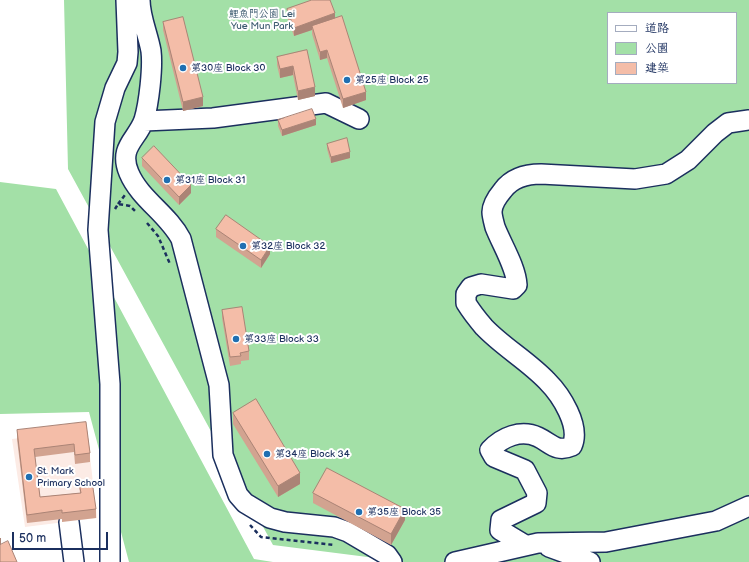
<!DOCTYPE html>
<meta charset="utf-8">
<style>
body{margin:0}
#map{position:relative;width:749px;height:562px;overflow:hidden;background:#fff;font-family:"Balsamiq Sans","LXGW WenKai TC",sans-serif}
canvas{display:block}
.legend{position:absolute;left:607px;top:12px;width:130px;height:72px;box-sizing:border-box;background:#fff;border:1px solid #a4acbf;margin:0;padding:5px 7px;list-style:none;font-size:12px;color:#1b2f5e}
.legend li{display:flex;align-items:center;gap:8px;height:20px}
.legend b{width:20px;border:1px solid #a4acbf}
.scale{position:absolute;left:12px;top:532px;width:96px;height:18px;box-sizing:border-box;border:2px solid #1b2f5e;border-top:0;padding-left:5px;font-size:12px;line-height:14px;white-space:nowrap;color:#1b2f5e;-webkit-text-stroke:3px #fff;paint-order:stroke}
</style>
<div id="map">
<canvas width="749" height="562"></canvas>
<ul class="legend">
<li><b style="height:5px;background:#fff"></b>道路</li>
<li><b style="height:11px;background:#a3e0a7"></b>公園</li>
<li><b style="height:11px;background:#f4bda8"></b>建築</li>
</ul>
<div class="scale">50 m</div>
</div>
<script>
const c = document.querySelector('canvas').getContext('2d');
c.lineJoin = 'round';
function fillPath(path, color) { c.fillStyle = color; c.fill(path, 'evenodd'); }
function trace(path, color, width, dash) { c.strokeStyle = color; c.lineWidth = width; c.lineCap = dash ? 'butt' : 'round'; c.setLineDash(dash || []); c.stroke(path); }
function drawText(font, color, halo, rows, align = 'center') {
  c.font = font + ' "Balsamiq Sans","LXGW WenKai TC",sans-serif'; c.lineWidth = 4; c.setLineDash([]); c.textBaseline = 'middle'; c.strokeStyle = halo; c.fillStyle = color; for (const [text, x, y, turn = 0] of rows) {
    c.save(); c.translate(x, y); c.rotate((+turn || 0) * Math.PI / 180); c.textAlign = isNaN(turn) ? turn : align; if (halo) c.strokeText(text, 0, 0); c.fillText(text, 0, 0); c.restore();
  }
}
fillPath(new Path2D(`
 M87 430 97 518 25 527 12 439Z`), '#fcebe5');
fillPath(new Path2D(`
 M64 0H749V562H394L391 560 273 545 68 169ZM608 13H736V83H608Z
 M0 182 56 189 254 559 273 562H129L89 412 0 414Z`), '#a3e0a7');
const minor = new Path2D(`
 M140 0C140 17 148 34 151 51 153 68 149 103 144 120 137 140 118 147 129 173 140 199 168 214 181 239L219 385 223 455 238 495 245 503 270 518 285 522 334 527 348 532 387 555 392 562
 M144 121 213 118 326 103 359 119
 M69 522 74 562
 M525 545 500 530 501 520 536 503 537 493 525 470 494 457 490 450C502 437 521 429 538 437 551 443 556 453 572 446 581 426 561 395 547 381 528 361 503 347 484 327 478 320 471 311 466 303V294L471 287 481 284 513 289 517 285C516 267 502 245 495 227 494 223 492 216 492 212 492 204 498 196 503 190 512 178 526 174 541 174L635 179 666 174 688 160 715 133 728 123 749 120
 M549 547 590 562
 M110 562V384L98 230 105 122 115 88 127 63 128 52 126 0
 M455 562 538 543 606 542 716 521 749 506`);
trace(minor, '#1b2f5e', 22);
trace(new Path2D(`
 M118 204 125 195
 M115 209 118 204 130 206 136 212
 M147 223 158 236 170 264
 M250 525 261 537 334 545`), '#1b2f5e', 2.5, [4, 3]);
trace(minor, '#fff', 19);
fillPath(new Path2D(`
 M287 9 335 18 366 100 343 108 327 58 320 60 312 34V30L294 36 287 17Z
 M163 22 203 106 183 111 163 30Z
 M307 50 315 96 298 100 293 75 280 78 277 65V57Z
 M278 120 316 125 282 136 278 126Z
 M327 144 350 158 331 163 327 149Z
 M142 158 191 193 179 205 142 166Z
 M216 229 270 254 261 268 216 237Z
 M222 310 249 351V360L241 361V364L230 366 222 318Z
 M233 413 300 484 278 497 233 424Z
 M86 422 90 453V462L75 464 74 452 35 457 40 497 80 493 79 483 96 509V518L62 522V519L27 523 17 439V430Z
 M313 493 405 520 391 545 313 503Z`), '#d2a390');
fillPath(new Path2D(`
 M335 13V22L312 26V30L294 36V28Z
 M327 50V58L320 60V52Z
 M293 66V75L280 78V69Z
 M315 87V96L298 100V91Z
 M366 92V100L343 108V99Z
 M203 97V106L183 111V102Z
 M316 119V125L282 136V130Z
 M350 152V158L331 163V157Z
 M191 185V193L179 205V197Z
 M270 246V254L261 268V260Z
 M300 473V484L278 497V486Z
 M405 509V520L391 545V534Z
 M0 538H1V553L0 554Z`), '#ab8476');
const building = new Path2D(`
 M312 0H330L335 13 294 28 287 9Z
 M342 16 366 92 343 99 327 50 320 52 312 26Z
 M183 17 203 97 183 102 163 22Z
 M307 50 315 87 298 91 293 66 280 69 277 57Z
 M312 109 316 119 282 130 278 120Z
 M347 138 350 152 331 157 327 144Z
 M154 146 191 185 179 197 142 158Z
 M226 215 270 246 261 260 216 229Z
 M242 307 249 351 240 353 241 356 230 357 222 310Z
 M256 399 300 473 278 486 233 413Z
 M86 422 90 453 75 455 74 444 34 449 40 497 81 493 79 483 92 481 96 509 62 513V510L27 515 17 430Z
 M327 468 405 509 391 534 313 493Z
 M8 541 17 562H0V545Z`);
fillPath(building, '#f4bda8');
trace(building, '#ab8476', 1);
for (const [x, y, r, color] of [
 [183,68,4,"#1f6fb2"],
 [347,80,4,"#1f6fb2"],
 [167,180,4,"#1f6fb2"],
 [243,246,4,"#1f6fb2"],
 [236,339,4,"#1f6fb2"],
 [267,454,4,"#1f6fb2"],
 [29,477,4,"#1f6fb2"],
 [359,512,4,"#1f6fb2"]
]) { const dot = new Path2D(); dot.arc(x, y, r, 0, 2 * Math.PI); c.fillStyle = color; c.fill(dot); trace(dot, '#fff', 1.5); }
drawText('10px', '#3d5b70', '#fff', [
 ["鯉魚門公園 Lei",262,14],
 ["Yue Mun Park",262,26]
]);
drawText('10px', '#1b2f5e', '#fff', [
 ["第30座 Block 30",191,68],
 ["第25座 Block 25",355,80],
 ["第31座 Block 31",175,180],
 ["第32座 Block 32",251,246],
 ["第33座 Block 33",244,339],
 ["第34座 Block 34",275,454],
 ["St. Mark",37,471],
 ["Primary School",37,483],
 ["第35座 Block 35",367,512]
], 'left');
</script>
